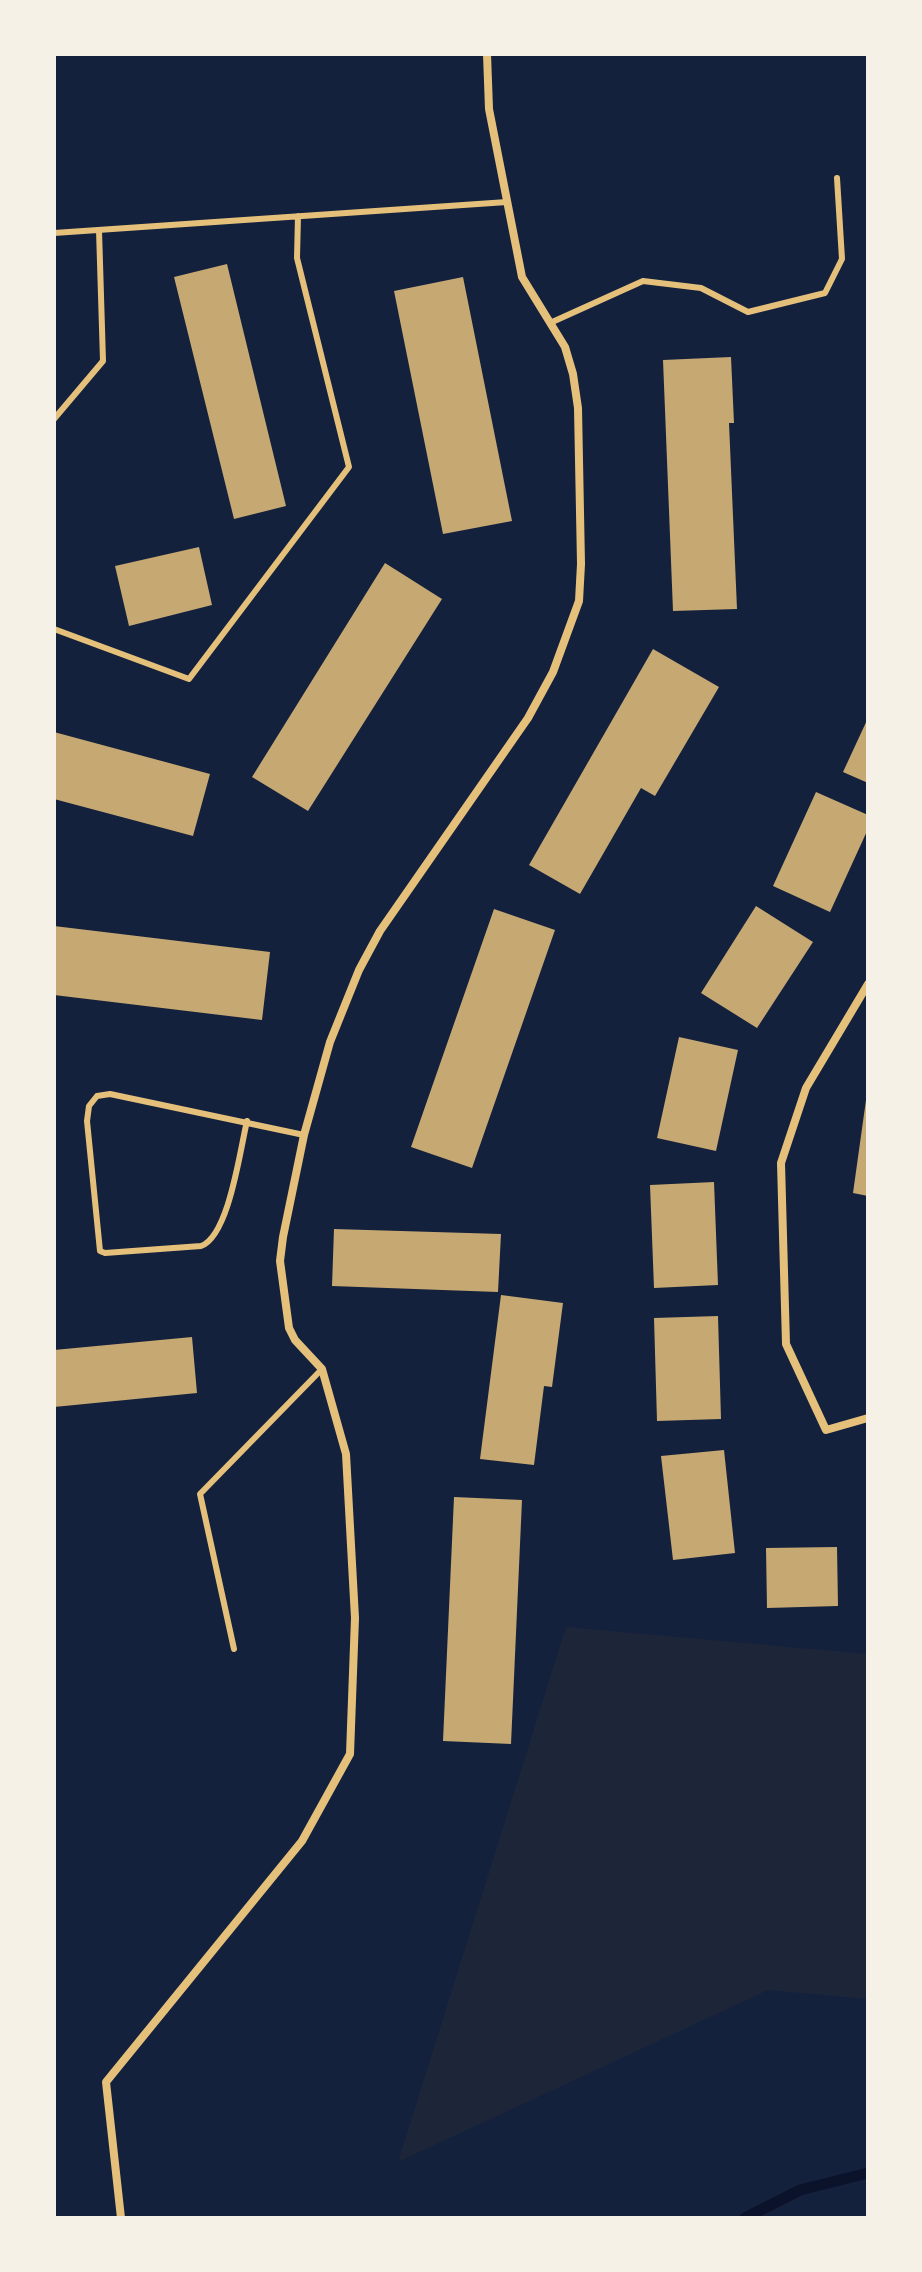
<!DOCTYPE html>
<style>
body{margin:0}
#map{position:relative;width:922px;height:2272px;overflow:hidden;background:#14213d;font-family:Mulish,sans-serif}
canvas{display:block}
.frame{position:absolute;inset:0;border:56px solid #f6f1e7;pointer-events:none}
</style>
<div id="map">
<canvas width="922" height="2272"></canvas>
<div class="frame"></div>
</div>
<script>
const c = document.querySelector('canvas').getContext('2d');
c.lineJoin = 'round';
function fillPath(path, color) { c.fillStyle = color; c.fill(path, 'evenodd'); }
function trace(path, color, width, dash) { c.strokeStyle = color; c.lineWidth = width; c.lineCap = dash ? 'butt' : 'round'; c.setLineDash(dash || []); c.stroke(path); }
fillPath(new Path2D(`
 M566 1627 868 1654V1999L768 1990 398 2162Z`), '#1d2539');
trace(new Path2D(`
 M745 2218 800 2190 868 2173`), '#0b132b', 11);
fillPath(new Path2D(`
 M227 264 286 506 234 519 174 277Z
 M463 277 512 521 443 534 394 291Z
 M731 357 734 423H729L737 609 673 611 663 360Z
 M199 547 212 605 129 626 115 566Z
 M385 563 442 599 308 811 252 777Z
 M653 649 719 687 655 796 641 788 580 894 529 865Z
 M868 718V783L843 772Z
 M54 732 210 774 193 836 54 799Z
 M816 792 868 815V829L830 912 773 886Z
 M756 906 813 942 757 1028 701 993Z
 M494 909 555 930 472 1168 411 1147Z
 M54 926 270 952 262 1020 54 995Z
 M679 1037 738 1050 716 1151 657 1138Z
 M866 1100 868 1101V1196L853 1193Z
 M714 1182 718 1285 654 1288 650 1185Z
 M334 1229 501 1234 498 1292 332 1286Z
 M501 1295 563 1303 552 1387 544 1386 534 1465 480 1459Z
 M718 1316 721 1419 657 1421 654 1318Z
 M192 1337 197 1393 54 1407V1350Z
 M724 1450 735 1553 673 1560 661 1456Z
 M454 1497 522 1500 511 1744 443 1741Z
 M837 1547 838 1606 767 1608 766 1548Z`), '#c6a872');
trace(new Path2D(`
 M54 233 507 202
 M550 323 643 281 701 288 748 312 825 293 842 259 837 178
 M54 419 103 361 99 230
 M54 629 189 679 349 467 297 258 298 216
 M247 1121C240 1150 229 1236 201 1246L105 1253 100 1251 87 1121 89 1106 97 1096 110 1094 304 1135
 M234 1649 200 1494 322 1369`), '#e5c07b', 6);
trace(new Path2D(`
 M868 984 806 1088 781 1163 786 1344 826 1430 868 1418
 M121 2218 106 2082 302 1841 350 1754 355 1618 346 1454 322 1369 295 1340 289 1328 280 1261 283 1237 304 1135 330 1042 359 970 380 931 528 718 553 672 579 601 581 564 578 408 573 374 565 347 522 277 489 109 487 54`), '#e5c07b', 8);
</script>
